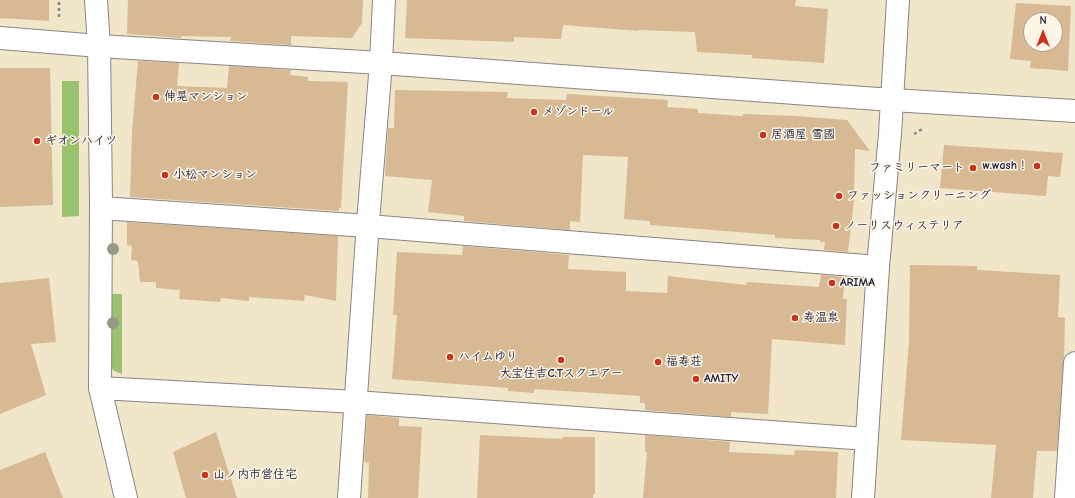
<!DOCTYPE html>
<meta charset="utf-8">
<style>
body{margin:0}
#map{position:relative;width:1075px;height:498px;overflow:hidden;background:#f1e6c9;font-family:"Comic Neue",sans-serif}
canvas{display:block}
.north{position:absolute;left:1023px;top:12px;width:40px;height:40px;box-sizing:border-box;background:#fcf5e5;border:1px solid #a5a1a1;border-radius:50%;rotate:0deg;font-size:11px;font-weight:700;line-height:16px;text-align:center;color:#22223b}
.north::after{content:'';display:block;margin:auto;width:14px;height:18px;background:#c8321e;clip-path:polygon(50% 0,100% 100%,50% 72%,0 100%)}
</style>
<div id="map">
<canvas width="1075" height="498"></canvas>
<div class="north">N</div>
</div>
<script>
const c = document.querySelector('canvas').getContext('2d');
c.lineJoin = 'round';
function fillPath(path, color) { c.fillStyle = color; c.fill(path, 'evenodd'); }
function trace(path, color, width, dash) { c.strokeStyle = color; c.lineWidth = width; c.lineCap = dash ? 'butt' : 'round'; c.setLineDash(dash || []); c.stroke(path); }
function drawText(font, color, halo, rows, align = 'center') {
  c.font = font + ' "Comic Neue","Klee One",sans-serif'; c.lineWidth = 3; c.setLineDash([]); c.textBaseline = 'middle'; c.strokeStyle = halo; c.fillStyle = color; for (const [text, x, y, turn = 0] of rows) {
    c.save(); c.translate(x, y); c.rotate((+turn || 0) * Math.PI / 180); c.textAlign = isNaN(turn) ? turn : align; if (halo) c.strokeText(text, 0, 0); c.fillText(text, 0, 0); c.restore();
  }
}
fillPath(new Path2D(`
 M62 81H79V216L62 217Z
 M105 294H122V374L114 371 108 364Z`), '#9ac26e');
fillPath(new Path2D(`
 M0 0H49V21L0 18Z
 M128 0H363L362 23 352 38 291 36V45L230 41 231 37 181 36V38L127 34Z
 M407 0H796L795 6 828 9 824 63 752 58V55L697 52 695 32 639 30V31L563 25 561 39 514 37V42L405 38Z
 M1016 3 1071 6 1068 71 1030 68 1031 61 1010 59ZM1031 20H1055V44H1031Z
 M138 61 179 63 177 86 227 88 229 66 291 70 290 75 308 77V81L348 82 341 208H339V211L130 197 132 132Z
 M0 68H50L53 205 0 207Z
 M395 90 508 92 507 98 566 100 567 94 668 100 667 107 698 109V113L743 116V114L795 116 847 120 870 151 855 149 854 201 848 252 824 250 825 242H820V240L775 238V235L650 225V221L624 219 628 157 583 155 580 222 570 221V230L464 221V216L428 212 432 180 385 176 388 128H394Z
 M944 145 1063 153 1060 177 1048 176 1046 196 940 188Z
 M127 222 338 236 336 301 305 295 304 301 249 297V301L221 298 220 302 179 299 180 290 156 288V282H140L138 261 131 260 132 246 127 245Z
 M463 246 569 255 568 269 626 272V291L667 293 668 276 746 285 747 282 819 287 821 275 845 277 843 299H847L845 345 772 339 768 414 731 412V417L645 410V403H640V396L534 389V393L508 391V388L392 379 397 315H393L397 252 462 255Z
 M910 265 977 266V270L1060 275 1058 317 1065 318 1064 359 1057 451H1037L1033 498H991L996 445 901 440 909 341Z
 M49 278 56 342 31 344 46 395 0 414V283Z
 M367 415 399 418V426L422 427 418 498H368L369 463 364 462Z
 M216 432 237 498H186L173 452Z
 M480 435 563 439V437H595V494H593V498H477Z
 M645 435 730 442 729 452 794 455 795 450 838 452 836 498H643L647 452H645Z
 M45 452 63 498H0V470Z`), '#d7b994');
const minor = new Path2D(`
 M96 0 99 46 101 202 100 388 126 498
 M0 38 99 46 381 63 892 100 1075 111
 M101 208 368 226 878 267
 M100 388 356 402 867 439
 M349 498 368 222 381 63 384 0
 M863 498 878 267 890 134 898 0
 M1066 498 1075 363`);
trace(minor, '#8a8482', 24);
trace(new Path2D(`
 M59 17V0
 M914 134 924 128`), '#8a8482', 2.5, [3, 3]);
trace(minor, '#fff', 22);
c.fillStyle = '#969985';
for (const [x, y] of [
 [113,249],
 [113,323]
]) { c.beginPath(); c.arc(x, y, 6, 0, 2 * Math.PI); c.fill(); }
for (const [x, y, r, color] of [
 [156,97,4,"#c8321e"],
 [534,112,4,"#c8321e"],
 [763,135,4,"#c8321e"],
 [37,141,4,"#c8321e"],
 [1037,166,4,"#c8321e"],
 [973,168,4,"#c8321e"],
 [165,175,4,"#c8321e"],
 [839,196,4,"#c8321e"],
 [836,226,4,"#c8321e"],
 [832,283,4,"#c8321e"],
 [795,318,4,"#c8321e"],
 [450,357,4,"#c8321e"],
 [561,360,4,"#c8321e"],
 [658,362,4,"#c8321e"],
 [696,379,4,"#c8321e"],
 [205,475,4,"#c8321e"]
]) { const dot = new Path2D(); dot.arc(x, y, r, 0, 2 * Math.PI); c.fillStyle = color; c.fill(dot); trace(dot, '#fcf5e5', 1.5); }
drawText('bold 12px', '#22223b', '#fcf5e5', [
 ["伸晃マンション",164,97],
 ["メゾンドール",542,112],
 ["居酒屋 雪國",771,135],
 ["ギオンハイツ",45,141],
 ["w.wash！",1029,166,"right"],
 ["ファミリーマート",965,168,"right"],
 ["小松マンション",173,175],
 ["ファッションクリーニング",847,196],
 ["ノーリスウィステリア",844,226],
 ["ARIMA",840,283],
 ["寿温泉",803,318],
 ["ハイムゆり",458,357],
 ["福寿荘",666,362],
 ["大宝住吉C.Tスクエアー",561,374,"center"],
 ["AMITY",704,379],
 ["山ノ内市営住宅",213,475]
], 'left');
</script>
